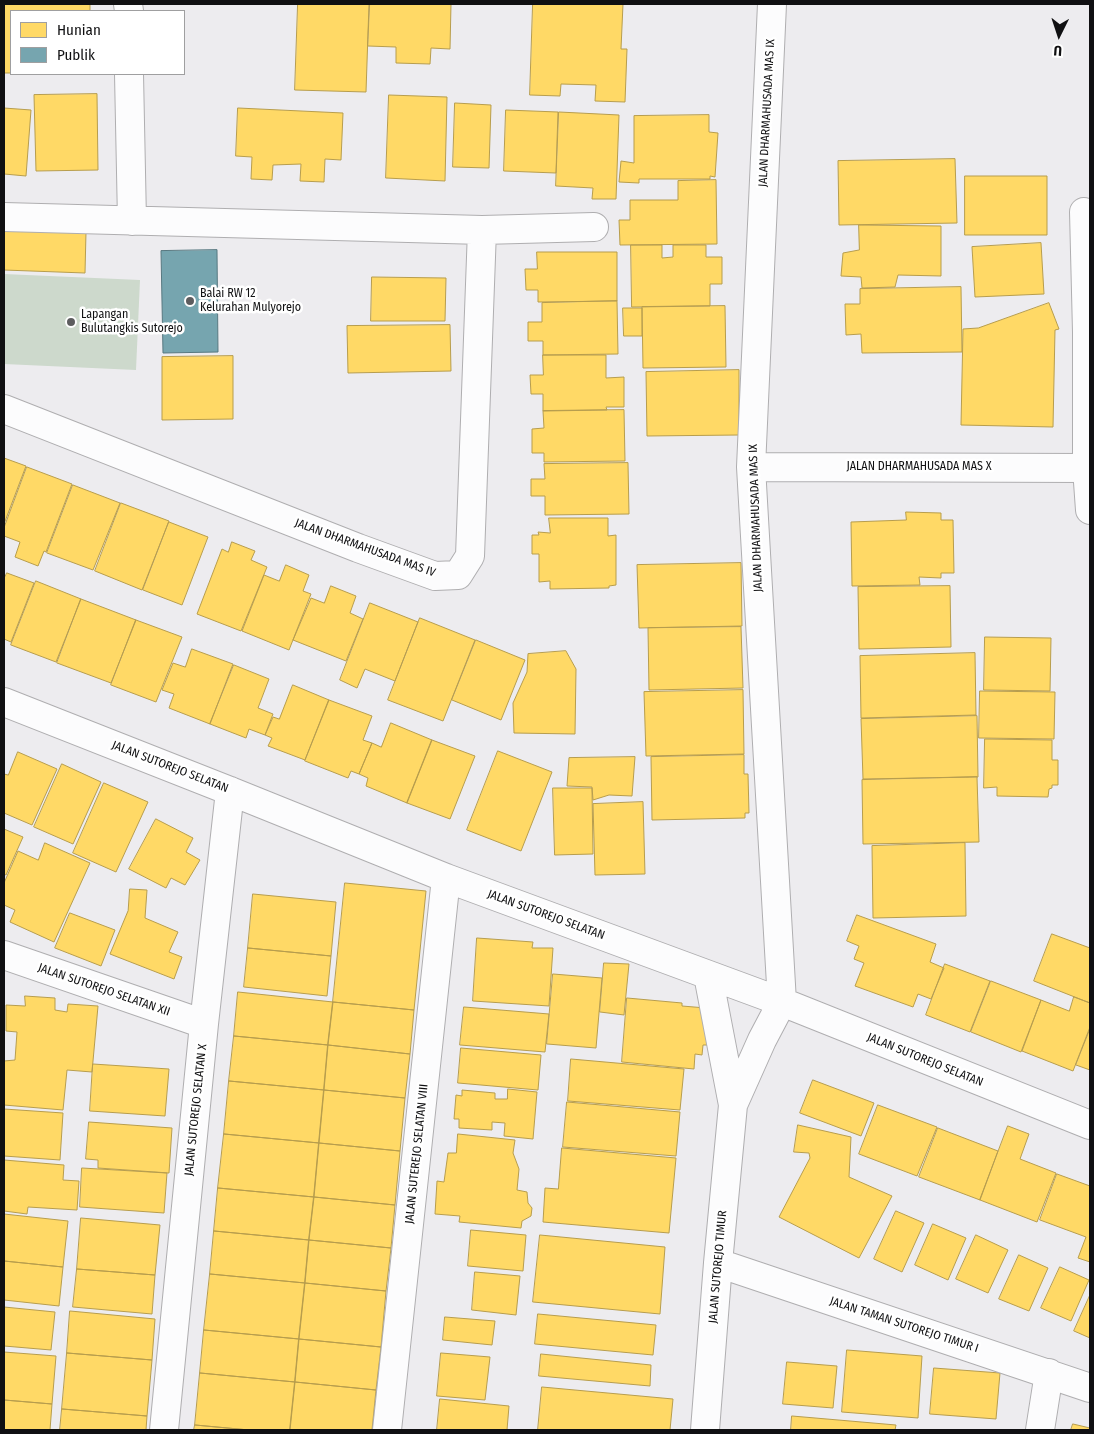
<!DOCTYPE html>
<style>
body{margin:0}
#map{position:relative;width:1094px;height:1434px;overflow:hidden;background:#edecef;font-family:"Fira Sans Condensed",sans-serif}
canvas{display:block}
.frame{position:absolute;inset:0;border:5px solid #101012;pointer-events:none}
.legend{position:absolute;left:10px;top:10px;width:175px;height:65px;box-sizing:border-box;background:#fff;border:1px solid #9f9fa0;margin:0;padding:6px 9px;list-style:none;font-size:15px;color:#101012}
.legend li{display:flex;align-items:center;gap:10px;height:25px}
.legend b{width:25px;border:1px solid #9f9fa0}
.north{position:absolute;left:1034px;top:10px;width:50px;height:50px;-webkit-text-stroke:4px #fff;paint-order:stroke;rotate:184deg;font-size:14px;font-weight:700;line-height:20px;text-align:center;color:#101012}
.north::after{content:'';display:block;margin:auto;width:18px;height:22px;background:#101012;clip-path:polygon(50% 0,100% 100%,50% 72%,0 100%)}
</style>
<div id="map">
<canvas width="1094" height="1434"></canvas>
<div class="frame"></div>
<ul class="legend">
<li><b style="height:14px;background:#ffd966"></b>Hunian</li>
<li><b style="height:14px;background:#76a5af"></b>Publik</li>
</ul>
<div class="north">U</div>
</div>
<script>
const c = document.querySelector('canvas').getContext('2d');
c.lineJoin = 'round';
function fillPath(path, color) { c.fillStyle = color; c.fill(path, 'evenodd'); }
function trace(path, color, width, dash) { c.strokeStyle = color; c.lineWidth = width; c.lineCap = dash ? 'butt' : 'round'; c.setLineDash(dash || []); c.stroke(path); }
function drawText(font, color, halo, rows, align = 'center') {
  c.font = font + ' "Fira Sans Condensed",sans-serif'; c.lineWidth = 5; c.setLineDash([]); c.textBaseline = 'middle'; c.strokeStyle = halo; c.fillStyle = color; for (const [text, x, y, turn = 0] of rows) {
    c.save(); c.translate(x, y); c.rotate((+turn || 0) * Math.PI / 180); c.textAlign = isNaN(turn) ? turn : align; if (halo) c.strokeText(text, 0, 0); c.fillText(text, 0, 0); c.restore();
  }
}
fillPath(new Path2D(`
 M4 274 140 280 136 370 4 364Z`), '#cdd9cc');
const homes = new Path2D(`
 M4 4H90V11H11V73H4Z
 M298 4H369L366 92 295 90Z
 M370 4H451L450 49 431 48 430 64 396 63V47L368 46Z
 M533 4H623L621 49H627L625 102 595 101 596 85 561 84 560 96 530 95Z
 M97 94 98 170 36 171 34 95Z
 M389 95 447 97 445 181 386 178Z
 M455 103 491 105 489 168 453 167Z
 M4 108 31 110 26 176 4 174Z
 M238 108 343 113 341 160 325 159 324 182 300 181 301 164 273 165 272 180 251 179 252 157 236 156Z
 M506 110 558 112 556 173 504 171Z
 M559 112 619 115 616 199H592L593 188 556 186Z
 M709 115V132L718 133 715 177 710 176V179H639V183L619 182 621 161 634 163V116Z
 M955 159 957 223 839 225 838 161Z
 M965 176H1047V235H965Z
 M716 180 717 244 620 245 619 220H630V200H678V181Z
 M859 225 941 226V276L898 275 895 287 862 288 861 277 841 276 843 253 859 250Z
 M4 228 86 232 85 273 4 270Z
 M1041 243 1044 294 975 297 972 247Z
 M631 245H662V258L673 257V245H706V257H722V284H710V306L632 307Z
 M537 252H617V301L538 302V290H526L525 269H537Z
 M372 277 446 278 445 321H371Z
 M961 287 962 352 862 353 861 334 846 335 845 304H860V289Z
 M617 301 618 354 543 355V341H528V322H542V303Z
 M1049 303 1059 329 1055 330 1053 427 961 425 963 329 978 328Z
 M725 306 726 367 643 368 642 307Z
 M623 308H642V336H624Z
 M450 325 451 371 348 373 347 326Z
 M543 355H606V378L624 377V407H606L607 410 543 411V394H531L530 375H543Z
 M233 356V419L162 420V357Z
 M739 370V435L647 436 646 372Z
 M624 410 625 461 544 462V453H532V429L544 428 543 411Z
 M4 458 26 466 4 524Z
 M628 463 629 514 545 515V496H531V479H545L544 464Z
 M27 467 72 484 46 552 44 551 38 566 15 557 20 542 4 536V528Z
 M73 485 120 503 93 570 47 553Z
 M121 503 169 521 142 590 95 571Z
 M906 512 941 513V520H953L954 573H941V578L919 577 920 585 852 586 851 522 906 520Z
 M549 518H608V536L616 535V585L609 586V588L550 589V581L539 582V554H532V535H539L538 532 550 533Z
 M169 522 208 537 182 605 143 590Z
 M232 542 255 551 251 560 267 567 241 631 197 614 222 549 228 552Z
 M741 563 742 626 639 628 637 565Z
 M286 565 309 575 303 591 311 594 289 650 242 631 264 575 279 581Z
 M7 573 34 583 11 642 4 639V579Z
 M36 581 81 599 56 662 11 645Z
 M331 586 356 596 350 613 363 619 346 661 293 640 311 598 324 603Z
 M950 586 951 647 859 649 858 587Z
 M81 599 136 620 111 683 57 663Z
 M370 603 418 622 395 681 365 669 357 688 340 680Z
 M420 618 475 640 443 721 388 700Z
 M136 620 182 637 156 702 111 685Z
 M741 627 743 688 649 690 648 628Z
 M985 637 1051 638 1050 691 984 690Z
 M476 640 525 660 501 720 452 700Z
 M192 649 233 664 210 724 169 708 174 694 162 690 173 663 185 667Z
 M566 651 576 669 575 734 514 733 513 703 527 672 528 654Z
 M975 653 976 715 861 718 860 656Z
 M234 665 269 679 258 708 273 714 265 735 249 729 246 738 210 724Z
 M293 685 329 700 305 760 268 746 272 738 265 735 273 717 279 719Z
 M743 690 744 754 646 756 644 692Z
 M980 691 1055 692 1054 739 979 738Z
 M329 700 372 716 363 740 372 743 359 774 351 771 348 778 305 761Z
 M977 716 978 777 863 779 861 719Z
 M391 723 432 740 407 803 366 786 368 778 359 774 372 743 381 747Z
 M985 739 1052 740V760H1058V785H1052V788L1049 789 1048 797 997 796V787L984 788Z
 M432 740 475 756 450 819 407 803Z
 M498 751 552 772 521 851 467 830Z
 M18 752 57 769 32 825 4 813V774L8 775Z
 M744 755V774H748L749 813H745V818L652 820 651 757Z
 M635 757 632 796 609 795 593 800 592 787 567 786 569 758Z
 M62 764 101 782 73 844 34 827Z
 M977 777 979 842 863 844 862 780Z
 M104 783 148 802 116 872 73 853Z
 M553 788H592L593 854 555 855Z
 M643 802 645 874 595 875 593 804Z
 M156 819 193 838 186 852 200 860 185 885 171 878 166 888 129 869Z
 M4 829 23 837 6 875 4 874Z
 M45 843 90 863 54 942 10 922 15 910 4 905V883L18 851 38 860Z
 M965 843 966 916 873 918 872 846Z
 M345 883 426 891 414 1010 333 1002Z
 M130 889 147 890 145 918 178 932 169 952 182 957 174 979 110 954 128 911Z
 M253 894 336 902 331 956 248 948Z
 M70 913 115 930 101 966 55 948Z
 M857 915 936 944 930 962 944 968 931 999 918 994 913 1007 855 986 864 963 854 959 859 946 847 941Z
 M1052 934 1090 948V1003L1034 981Z
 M477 938 533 942 532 948H553L549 1006 473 1001Z
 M248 948 331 956 327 996 244 987Z
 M604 963 629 964 624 1015 600 1012Z
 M945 964 990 981 970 1032 926 1015Z
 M553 974 602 978 596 1048 547 1044Z
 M991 981 1041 1000 1021 1052 971 1032Z
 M238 992 333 1002 328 1045 234 1036Z
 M25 996 55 998V1010L67 1012 68 1004 98 1006 92 1072 67 1070 63 1110 4 1105V1061L15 1060 17 1032 6 1031V1005L25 1006Z
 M1074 997 1090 1003V1027L1073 1071 1022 1051 1041 1000 1069 1011Z
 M627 998 682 1003V1006L706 1008 710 1045H703L702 1055 695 1054 694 1069 622 1062Z
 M333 1002 414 1010 410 1054 328 1045Z
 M464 1007 549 1014 545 1052 460 1045Z
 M1090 1029V1070L1076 1065Z
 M234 1036 328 1045 324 1090 229 1081Z
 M328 1045 410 1054 405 1098 324 1090Z
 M461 1048 541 1055 538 1090 458 1083Z
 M571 1059 684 1069 680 1110 568 1101Z
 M93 1064 169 1069 165 1116 90 1111Z
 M813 1080 874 1103 861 1136 800 1113Z
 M229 1081 324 1090 319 1143 224 1134Z
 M508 1089 537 1092 533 1139 504 1136 505 1123 492 1122V1130L459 1128V1119H454L456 1095 462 1096V1090L495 1093V1099H507Z
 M324 1090 405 1098 400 1151 319 1143Z
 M567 1102 680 1112 676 1156 563 1147Z
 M878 1105 937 1127 917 1176 859 1154Z
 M4 1109 63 1113 60 1160 4 1156Z
 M89 1122 172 1128 169 1173 98 1168V1160L86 1159Z
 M798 1125 851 1137 849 1177 892 1196 859 1258 779 1217 810 1158 809 1153 794 1152Z
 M1008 1126 1029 1134 1020 1159 1056 1173 1037 1222 980 1200Z
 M938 1128 998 1151 980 1200 919 1177Z
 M224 1134 319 1143 314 1197 218 1188Z
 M458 1134 515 1140 513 1153 519 1169 517 1190 527 1192 528 1203 532 1208 531 1216 522 1221 521 1228 459 1222 460 1216 435 1214 437 1181 444 1182 448 1153H456Z
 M319 1143 400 1151 395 1205 314 1197Z
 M562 1148 676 1158 669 1233 543 1222 545 1188 558 1189Z
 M4 1160 64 1165 63 1180 79 1181 77 1210 28 1207 27 1214 4 1211Z
 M82 1168 167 1173 164 1213 80 1207Z
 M1057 1174 1090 1186V1262L1078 1258 1086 1237 1040 1220Z
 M218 1188 314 1197 309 1240 214 1231Z
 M314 1197 395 1205 391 1248 309 1240Z
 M896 1211 924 1223 902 1272 874 1259Z
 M4 1214 68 1221 63 1267 4 1261Z
 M81 1218 160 1225 155 1275 77 1269Z
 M933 1224 966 1238 948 1280 915 1265Z
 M471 1230 526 1235 523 1271 468 1266Z
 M214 1231 309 1240 305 1283 210 1274Z
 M540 1235 665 1247 660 1314 533 1302Z
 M976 1235 1008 1250 988 1293 956 1279Z
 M309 1240 391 1248 386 1291 305 1283Z
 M1019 1255 1048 1268 1029 1311 999 1299Z
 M4 1261 63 1267 59 1306 4 1300Z
 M1060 1267 1089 1280 1071 1321 1041 1308Z
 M77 1269 155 1275 152 1314 73 1307Z
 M475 1272 520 1276 516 1315 472 1310Z
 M210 1274 305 1283 299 1339 204 1330Z
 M305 1283 386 1291 381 1347 299 1339Z
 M1090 1295V1338L1074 1331Z
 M4 1307 55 1312 51 1350 4 1346Z
 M70 1311 155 1319 152 1360 67 1353Z
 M538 1314 656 1325 653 1355 535 1344Z
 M445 1317 495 1321 492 1345 443 1340Z
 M204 1330 299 1339 295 1382 200 1373Z
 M299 1339 381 1347 376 1390 295 1382Z
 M847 1350 922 1356 918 1418 842 1412Z
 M4 1352 56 1356 52 1404 4 1400Z
 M67 1353 152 1360 147 1416 62 1409Z
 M441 1353 490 1357 485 1400 437 1396Z
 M541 1354 651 1365 650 1386 539 1376Z
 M787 1362 837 1366 833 1408 783 1404Z
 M934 1368 1000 1373 996 1419 930 1414Z
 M200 1373 295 1382 290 1430H249L195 1425Z
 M295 1382 376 1390 372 1430H290Z
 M542 1387 673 1399 670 1430H538Z
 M440 1399 509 1406 507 1430H437Z
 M4 1400 52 1404 50 1430H4Z
 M62 1409 147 1416 146 1430H60Z
 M792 1416 896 1425 895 1430H791Z
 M1073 1424 1090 1428V1430H1071Z
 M195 1425 249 1430H194Z`);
fillPath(homes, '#ffd966');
trace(homes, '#b79d4d', 1);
const public = new Path2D(`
 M217 250 218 352 163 353 161 251Z`);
fillPath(public, '#76a5af');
trace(public, '#577880', 1);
const street = new Path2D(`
 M128 4 129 11
 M772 4 751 467 782 1002
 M129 74 132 221
 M1084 212 1087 332V468L1090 510
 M4 217 482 230 594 227
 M4 409 358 548 435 576 458 575 470 556 482 230
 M751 467 1087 468
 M4 702 230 791 446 878 782 1002 1090 1125
 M4 955 204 1024
 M733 1105 762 1040 782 1002
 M718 1263 1090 1388
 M164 1430 204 1024 230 791
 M387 1430 446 878
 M705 1430 718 1263 733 1105 708 975
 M1040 1430 1049 1373`);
trace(street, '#afaeb0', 30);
trace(street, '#fcfcfd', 28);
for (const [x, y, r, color] of [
 [190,301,5,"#5d5d5f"],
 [71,322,5,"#5d5d5f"]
]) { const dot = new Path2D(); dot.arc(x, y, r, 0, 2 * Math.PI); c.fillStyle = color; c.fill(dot); trace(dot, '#fff', 2); }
drawText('12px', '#101012', '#fff', [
 ["JALAN DHARMAHUSADA MAS IX",767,113,-87],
 ["JALAN DHARMAHUSADA MAS X",919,467],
 ["JALAN DHARMAHUSADA MAS IX",756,518,-92],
 ["JALAN DHARMAHUSADA MAS IV",365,548,20],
 ["JALAN SUTOREJO SELATAN",170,767,21],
 ["JALAN SUTOREJO SELATAN",546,915,20],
 ["JALAN SUTOREJO SELATAN XII",104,990,19],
 ["JALAN SUTOREJO SELATAN",925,1060,22],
 ["JALAN SUTOREJO SELATAN X",196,1110,-84],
 ["JALAN SUTEREJO SELATAN VIII",417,1154,-84],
 ["JALAN SUTOREJO TIMUR",718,1267,-85],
 ["JALAN TAMAN SUTOREJO TIMUR I",904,1325,18]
]);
drawText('12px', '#101012', '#fff', [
 ["Balai RW 12",200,294],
 ["Kelurahan Mulyorejo",200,308],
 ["Lapangan",81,315],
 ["Bulutangkis Sutorejo",81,329]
], 'left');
</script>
